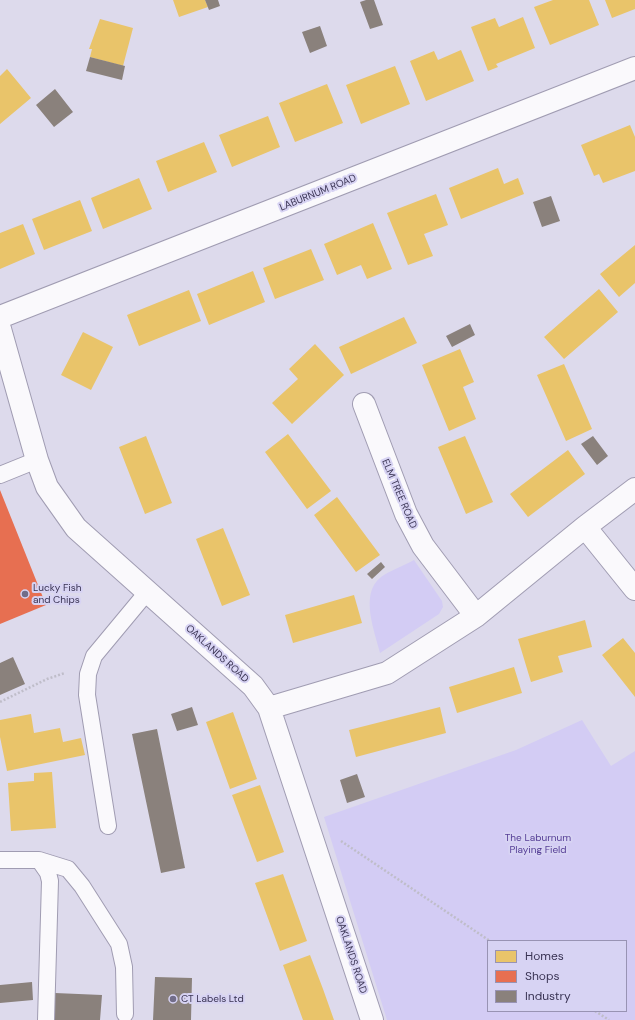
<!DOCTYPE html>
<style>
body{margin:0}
#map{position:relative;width:635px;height:1020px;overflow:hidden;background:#dddaec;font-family:"DM Sans",sans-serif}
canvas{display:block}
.legend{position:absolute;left:487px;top:940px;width:140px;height:72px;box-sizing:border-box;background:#d7d3f3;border:1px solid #9893b3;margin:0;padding:5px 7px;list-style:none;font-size:12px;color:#393353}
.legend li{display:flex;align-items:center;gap:8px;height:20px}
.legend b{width:20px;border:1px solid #9893b3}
</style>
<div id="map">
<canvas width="635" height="1020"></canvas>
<ul class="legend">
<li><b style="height:11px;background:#e9c46a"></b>Homes</li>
<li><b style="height:11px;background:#e76f51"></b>Shops</li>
<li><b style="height:11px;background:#8a817c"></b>Industry</li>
</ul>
</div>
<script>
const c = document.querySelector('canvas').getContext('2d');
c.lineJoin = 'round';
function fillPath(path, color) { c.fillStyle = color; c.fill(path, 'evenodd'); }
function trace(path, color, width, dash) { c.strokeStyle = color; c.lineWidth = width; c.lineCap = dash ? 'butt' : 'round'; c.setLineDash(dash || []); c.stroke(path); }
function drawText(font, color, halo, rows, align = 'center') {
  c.font = font + ' "DM Sans",sans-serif'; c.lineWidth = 4; c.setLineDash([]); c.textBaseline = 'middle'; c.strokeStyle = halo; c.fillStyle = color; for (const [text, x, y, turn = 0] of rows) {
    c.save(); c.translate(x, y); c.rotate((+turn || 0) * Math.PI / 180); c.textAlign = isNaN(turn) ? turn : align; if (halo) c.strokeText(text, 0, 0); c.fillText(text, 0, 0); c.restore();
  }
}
fillPath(new Path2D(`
 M414 560 442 601 443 607 439 614 380 653C375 632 359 594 381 577 391 570 403 566 414 560Z
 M582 720 611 766 635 751V1020H387L324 817 516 750ZM488 941H626V1011H488Z`), '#d3ccf4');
fillPath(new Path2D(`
 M173 0H205L208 7 179 17Z
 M553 0H589L599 25 550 45 534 7Z
 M605 0H635V9L612 18Z
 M523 17 535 48 496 64 498 67 488 71 471 27 495 18 499 27Z
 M100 19 133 28 123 66 90 57 92 49H89Z
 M461 50 474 81 426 101 410 61 434 51 438 60Z
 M395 66 410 104 361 124 346 85Z
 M7 69 31 98 0 124V76Z
 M327 84 343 123 295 142 279 103Z
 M268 116 280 147 232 167 219 135Z
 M630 125 635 137V171L603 183 599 174 594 176 581 145Z
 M204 142 217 172 168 192 156 161Z
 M498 168 504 184 518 178 524 194 461 219 449 188Z
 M139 178 152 209 103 229 91 198Z
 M436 194 448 225 424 234 433 256 408 265 387 213Z
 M80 200 92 231 44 250 32 219Z
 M373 223 392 269 367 279 361 265 337 275 324 244Z
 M23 224 35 254 0 269V233Z
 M635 245V283L619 297 600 274Z
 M311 249 324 280 275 299 263 268Z
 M253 271 265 302 209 325 197 294Z
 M599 289 618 312 564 359 544 337Z
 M189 290 201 321 139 346 127 315Z
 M404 317 417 343 351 374 339 347Z
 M83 332 113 347 91 390 61 375Z
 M315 344 344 375 292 424 272 403 298 379 289 369Z
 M460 349 474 382 463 387 476 419 449 431 422 365Z
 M564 364 592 429 566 441 537 375Z
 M288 434 331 491 307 509 265 452Z
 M146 436 172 503 145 514 119 447Z
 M465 436 493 502 466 514 438 447Z
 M568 450 585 474 528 517 510 494Z
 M337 497 380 555 356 572 314 515Z
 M223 528 250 595 222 606 196 539Z
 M354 595 362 623 293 643 285 615Z
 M585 620 592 647 558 656 563 672 531 682 518 639Z
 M623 638 635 653V697L602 655Z
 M514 667 522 693 457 713 449 687Z
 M440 707 446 733 356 757 349 730Z
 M233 712 257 779 230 789 206 722Z
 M31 714 34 733 60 728 63 742 81 738 85 755 7 771 0 737V720Z
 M52 772 56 828 11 831 8 783 34 781V773Z
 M260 785 284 852 257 862 232 795Z
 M283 874 307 941 280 951 255 883Z
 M310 955 323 989 334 1020H303L283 965Z`), '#e9c46a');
fillPath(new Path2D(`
 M0 490 46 605 0 624Z`), '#e76f51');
fillPath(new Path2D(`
 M205 0H218L220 6 209 10Z
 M366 0H374L383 25 370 29 360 2Z
 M320 26 327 46 310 53 302 32Z
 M90 57 125 66 122 80 86 71Z
 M55 89 73 112 54 127 36 105Z
 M551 196 560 221 542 227 533 202Z
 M470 324 475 335 452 347 446 336Z
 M593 436 608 456 597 465 581 444Z
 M381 562 385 567 372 579 367 574Z
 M13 657 25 684 0 695V663Z
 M192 707 198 725 177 731 171 714Z
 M157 729 185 868 161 873 132 734Z
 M357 774 365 797 347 803 340 780Z
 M155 977 192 978 191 1020H153Z
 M32 982 33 1000 0 1003V985Z
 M55 993 102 995 100 1020H53Z`), '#8a817c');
const lane = new Path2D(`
 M0 475 37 460
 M108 826 87 695 88 674 94 656 148 591
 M0 860H39L68 869 82 886 119 944 124 967 125 1014
 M39 860 48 873 50 881 46 1020`);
const street = new Path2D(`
 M0 317 635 68
 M0 329 37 460 47 487 76 528 253 686 269 708 372 1020
 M364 404 406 514 423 546 476 616
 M585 527 635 589
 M269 708 387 673 476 616 585 527 635 489`);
trace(lane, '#a09cb2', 18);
trace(street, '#a09cb2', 24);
trace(new Path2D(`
 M0 702 47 679 65 673
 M341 841 490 941
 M595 1011 609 1020`), '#bfbdc9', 2.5, [2, 2]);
trace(lane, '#faf9fc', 16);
trace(street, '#faf9fc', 22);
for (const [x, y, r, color] of [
 [25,594,4,"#726d89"],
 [173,999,4,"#726d89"]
]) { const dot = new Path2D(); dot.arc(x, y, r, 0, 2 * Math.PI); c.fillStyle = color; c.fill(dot); trace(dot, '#d7d3f3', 1.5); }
drawText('10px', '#393353', '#d7d3f3', [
 ["LABURNUM ROAD",318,193,-22],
 ["ELM TREE ROAD",399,494,67],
 ["OAKLANDS ROAD",217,654,42],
 ["OAKLANDS ROAD",351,955,72]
]);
drawText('10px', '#393353', '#d7d3f3', [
 ["Lucky Fish",33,588],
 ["and Chips",33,600],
 ["CT Labels Ltd",181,999]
], 'left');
drawText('10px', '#553e96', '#d7d3f3', [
 ["The Laburnum",538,838],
 ["Playing Field",538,850]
]);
</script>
